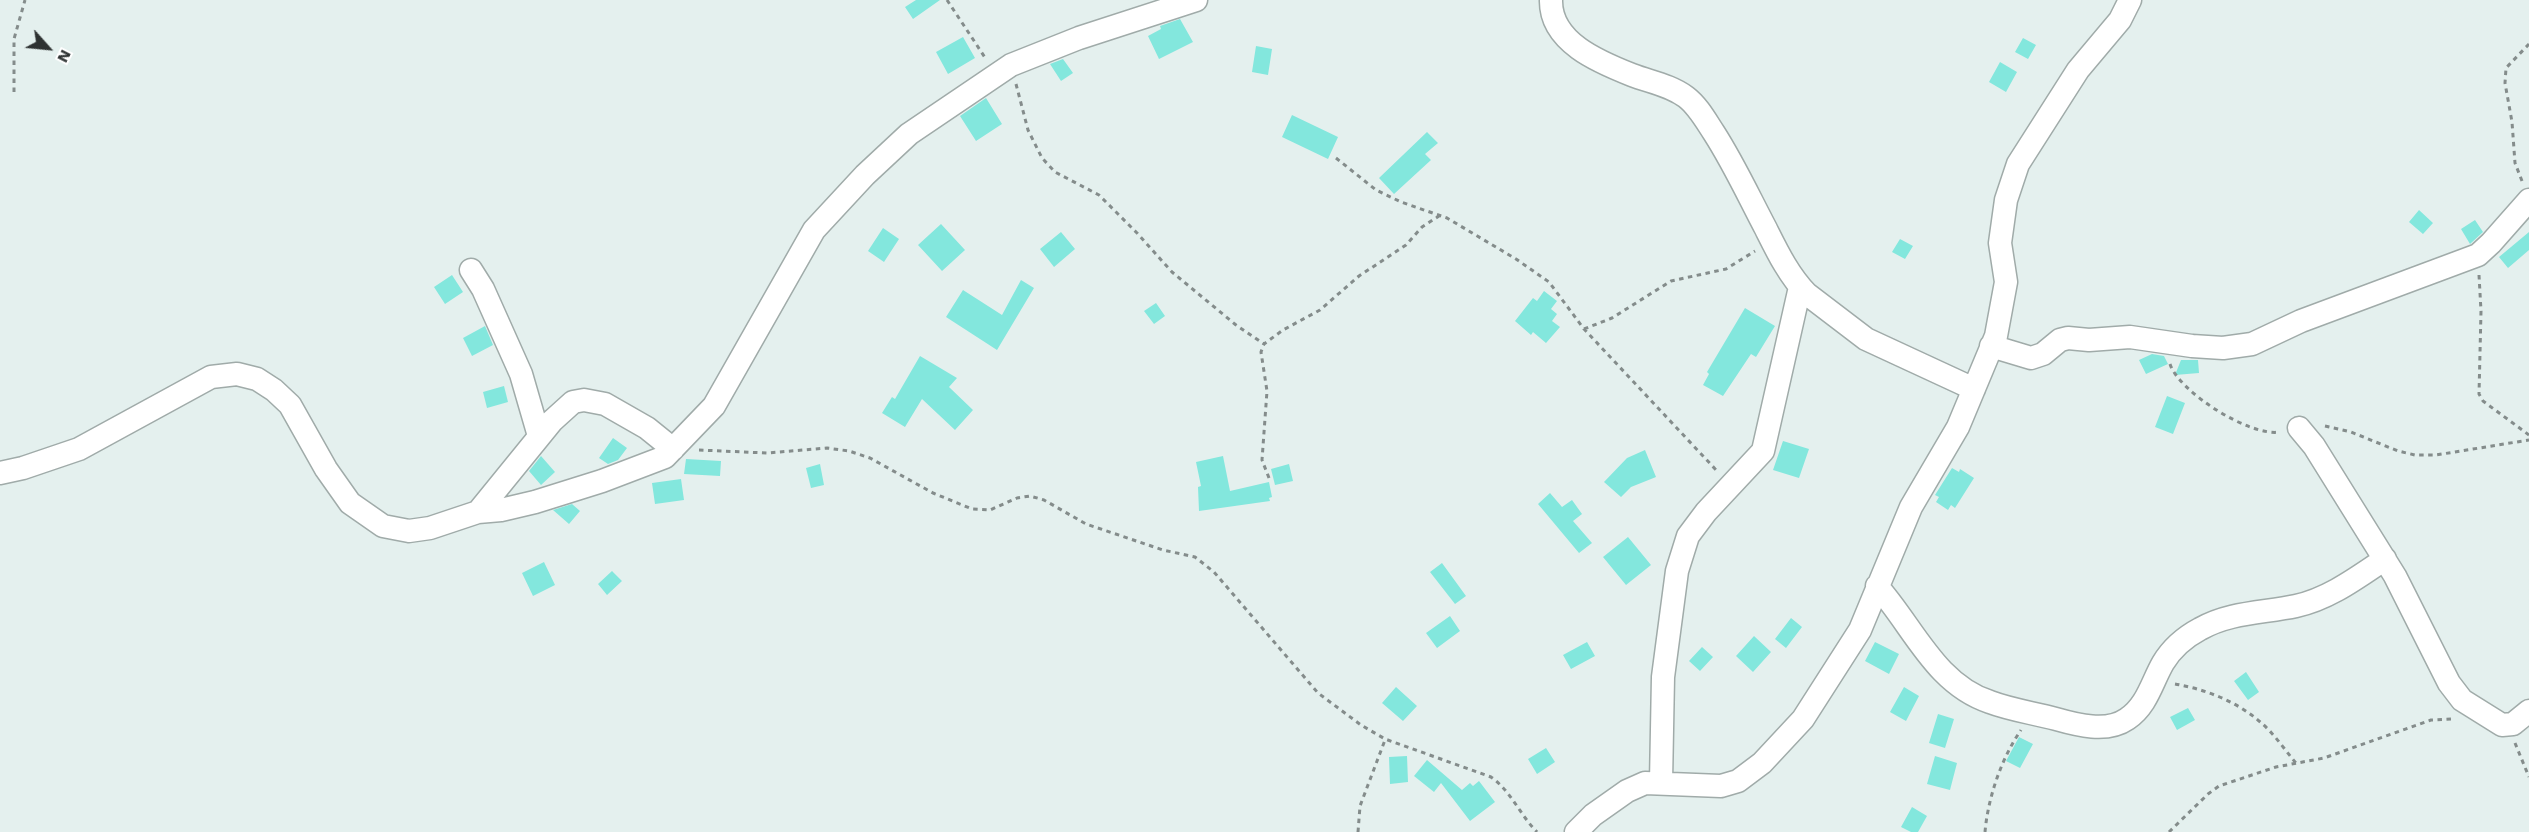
<!DOCTYPE html>
<style>
body{margin:0}
#map{position:relative;width:2529px;height:832px;overflow:hidden;background:#e4f0ee;font-family:"Work Sans",sans-serif}
canvas{display:block}
.north{position:absolute;left:18px;top:18px;width:60px;height:60px;-webkit-text-stroke:4px #fff;paint-order:stroke;rotate:117deg;font-size:16px;font-weight:700;line-height:24px;text-align:center;color:#2e3232}
.north::after{content:'';display:block;margin:auto;width:21px;height:27px;background:#2e3232;clip-path:polygon(50% 0,100% 100%,50% 72%,0 100%)}
</style>
<div id="map">
<canvas width="2529" height="832"></canvas>
<div class="north">N</div>
</div>
<script>
const c = document.querySelector('canvas').getContext('2d');
c.lineJoin = 'round';
function fillPath(path, color) { c.fillStyle = color; c.fill(path, 'evenodd'); }
function trace(path, color, width, dash) { c.strokeStyle = color; c.lineWidth = width; c.lineCap = dash ? 'butt' : 'round'; c.setLineDash(dash || []); c.stroke(path); }
fillPath(new Path2D(`
 M916 0H940L913 19 905 7Z
 M1180 19 1193 42 1159 59 1148 36 1161 29 1160 26Z
 M963 37 975 58 948 74 936 52Z
 M2023 38 2036 45 2028 59 2015 52Z
 M1256 46 1272 49 1268 75 1252 72Z
 M1063 59 1073 73 1061 81 1050 64Z
 M2000 62 2017 72 2006 92 1989 82Z
 M986 98 1002 124 976 141 960 116Z
 M1292 115 1338 137 1328 159 1282 137Z
 M1427 132 1438 143 1425 154 1431 160 1394 194 1379 178Z
 M2419 210 2433 223 2423 234 2409 222Z
 M2475 220 2483 232 2470 244 2461 229Z
 M941 224 965 250 942 271 918 245Z
 M883 228 899 239 884 262 868 251Z
 M1061 232 1075 249 1054 267 1040 249Z
 M2529 232V250L2508 268 2499 257Z
 M1900 239 1913 246 1905 259 1892 252Z
 M452 275 463 292 445 304 434 287Z
 M1021 280 1034 288 997 350 946 317 963 290 1002 315Z
 M1544 291 1557 301 1551 309 1557 314 1552 321 1560 327 1546 343 1533 332 1531 335 1515 321 1533 298 1537 301Z
 M1156 303 1165 316 1154 324 1144 311Z
 M1745 308 1775 326 1756 357 1751 354 1723 396 1703 385 1709 374 1707 372Z
 M485 326 493 345 472 356 463 338Z
 M2152 354 2164 356 2168 364 2146 374 2139 360Z
 M920 356 957 378 949 387 973 410 955 430 922 399 905 427 882 413 892 397 895 399Z
 M2181 360H2198L2199 373 2175 375Z
 M504 386 508 402 487 408 483 392Z
 M2167 396 2185 403 2173 434 2155 427Z
 M613 438 627 448 618 460 608 464 599 458Z
 M1783 441 1809 449 1799 478 1773 470Z
 M1645 450 1656 477 1631 487 1621 497 1604 482 1627 458Z
 M541 456 555 472 541 485 529 471Z
 M1223 456 1230 491 1269 482 1272 497 1269 498 1270 501 1199 511 1198 487 1201 486 1196 462Z
 M686 459 721 461 720 476 684 474Z
 M820 464 824 485 811 488 806 468Z
 M1289 464 1293 481 1275 485 1271 469Z
 M1952 468 1959 472 1960 469 1974 478 1955 508 1951 505 1948 510 1936 502 1939 497 1935 495Z
 M681 479 684 500 655 504 652 483Z
 M1550 493 1562 507 1572 500 1582 514 1573 521 1592 543 1579 553 1538 504Z
 M572 504 580 511 569 524 553 510Z
 M1628 537 1651 565 1626 585 1603 557Z
 M544 562 555 585 533 596 522 573Z
 M1442 563 1466 596 1455 604 1430 572Z
 M612 571 622 581 607 595 598 584Z
 M1450 616 1460 631 1437 648 1426 633Z
 M1791 618 1802 627 1786 648 1775 639Z
 M1754 636 1771 652 1753 672 1736 656Z
 M1587 642 1595 656 1571 669 1563 655Z
 M1875 642 1899 654 1889 674 1865 661Z
 M1702 647 1713 657 1700 671 1689 661Z
 M2246 672 2259 692 2248 700 2234 681Z
 M1396 687 1417 706 1403 721 1382 703Z
 M1904 687 1919 696 1906 721 1890 712Z
 M2188 708 2195 720 2177 730 2170 717Z
 M1938 714 1954 719 1945 748 1929 743Z
 M2019 737 2033 744 2020 768 2006 761Z
 M1546 748 1555 762 1537 774 1528 759Z
 M1407 756 1408 782 1390 784 1389 757Z
 M1935 756 1957 763 1950 790 1927 784Z
 M1427 760 1462 790 1470 783 1473 786 1479 781 1495 802 1470 821 1441 783 1434 792 1414 776Z
 M1912 807 1927 816 1918 832H1911L1901 827Z`), '#83e7dd');
const street = new Path2D(`
 M1551 0C1550 42 1599 62 1632 75 1650 82 1670 85 1686 97 1698 106 1706 121 1714 133 1734 164 1749 197 1766 229 1777 251 1789 276 1807 294L1866 339 1974 389
 M471 270 483 289 521 374 539 436
 M1991 346 2031 358 2043 354 2060 340 2068 338 2089 340 2130 337 2192 346 2223 348 2252 344 2301 321 2478 255 2491 243 2529 200
 M2299 428 2314 446 2395 576 2449 683 2462 700 2502 725 2513 724 2529 711
 M0 473 23 468 79 449 211 377 237 374 257 379 274 390 290 405 326 469 350 503 383 526 409 531 430 528 478 512 501 510 535 502 602 481 665 457 714 406 814 230 865 175 909 134 1011 65 1079 38 1196 0
 M478 512 552 421 573 402 584 400 605 404 647 428 673 449
 M1877 586C1913 626 1935 684 1990 702 2011 710 2034 713 2056 719 2077 725 2107 733 2127 719 2147 706 2152 682 2163 663 2172 648 2185 637 2200 629 2230 612 2263 613 2296 606 2329 599 2358 577 2385 559
 M1661 782 1663 677 1677 571 1688 536 1706 512 1763 451 1800 287
 M1576 832 1593 815 1627 791 1645 783 1721 786 1738 781 1762 763 1803 719 1860 630 1911 507 1958 427 1996 336 2006 282 2000 243 2006 200 2018 164 2078 70 2120 20 2130 0`);
trace(street, '#a0aba9', 25);
trace(new Path2D(`
 M947 0 986 59
 M1016 84 1028 130 1042 158 1055 172 1099 195 1137 233 1172 272 1236 325 1264 344
 M14 92V39L25 0
 M1336 158 1376 190 1401 202 1447 218 1516 259 1549 282 1584 329 1718 472
 M2522 181 2515 163 2512 122 2505 83 2506 68 2529 44
 M2479 275 2481 311 2479 394 2483 401 2529 435
 M1584 329 1612 318 1671 281 1726 269 1755 251
 M2170 364C2179 392 2250 437 2280 432
 M2325 426 2351 432 2398 451 2415 455H2436L2529 440
 M699 450 767 453 827 448 849 451 870 458 933 493 972 509 990 510 1017 498 1030 496 1044 500 1086 524 1163 550 1195 557 1214 572 1318 693 1361 725 1385 739 1491 777C1511 791 1520 815 1537 832
 M1269 478 1262 460 1267 391 1261 352 1264 344 1283 330 1320 310 1359 276 1406 245 1422 227 1439 216
 M2175 684C2204 689 2236 701 2259 721 2273 732 2284 749 2296 763
 M2515 743 2529 777
 M1358 832 1360 806 1385 740
 M1985 832C1988 798 2001 759 2021 730
 M2169 832 2208 794 2219 786 2276 767 2324 758 2431 720 2452 719`), '#848c8b', 3, [4.5, 4.5]);
trace(street, '#fff', 22);
</script>
